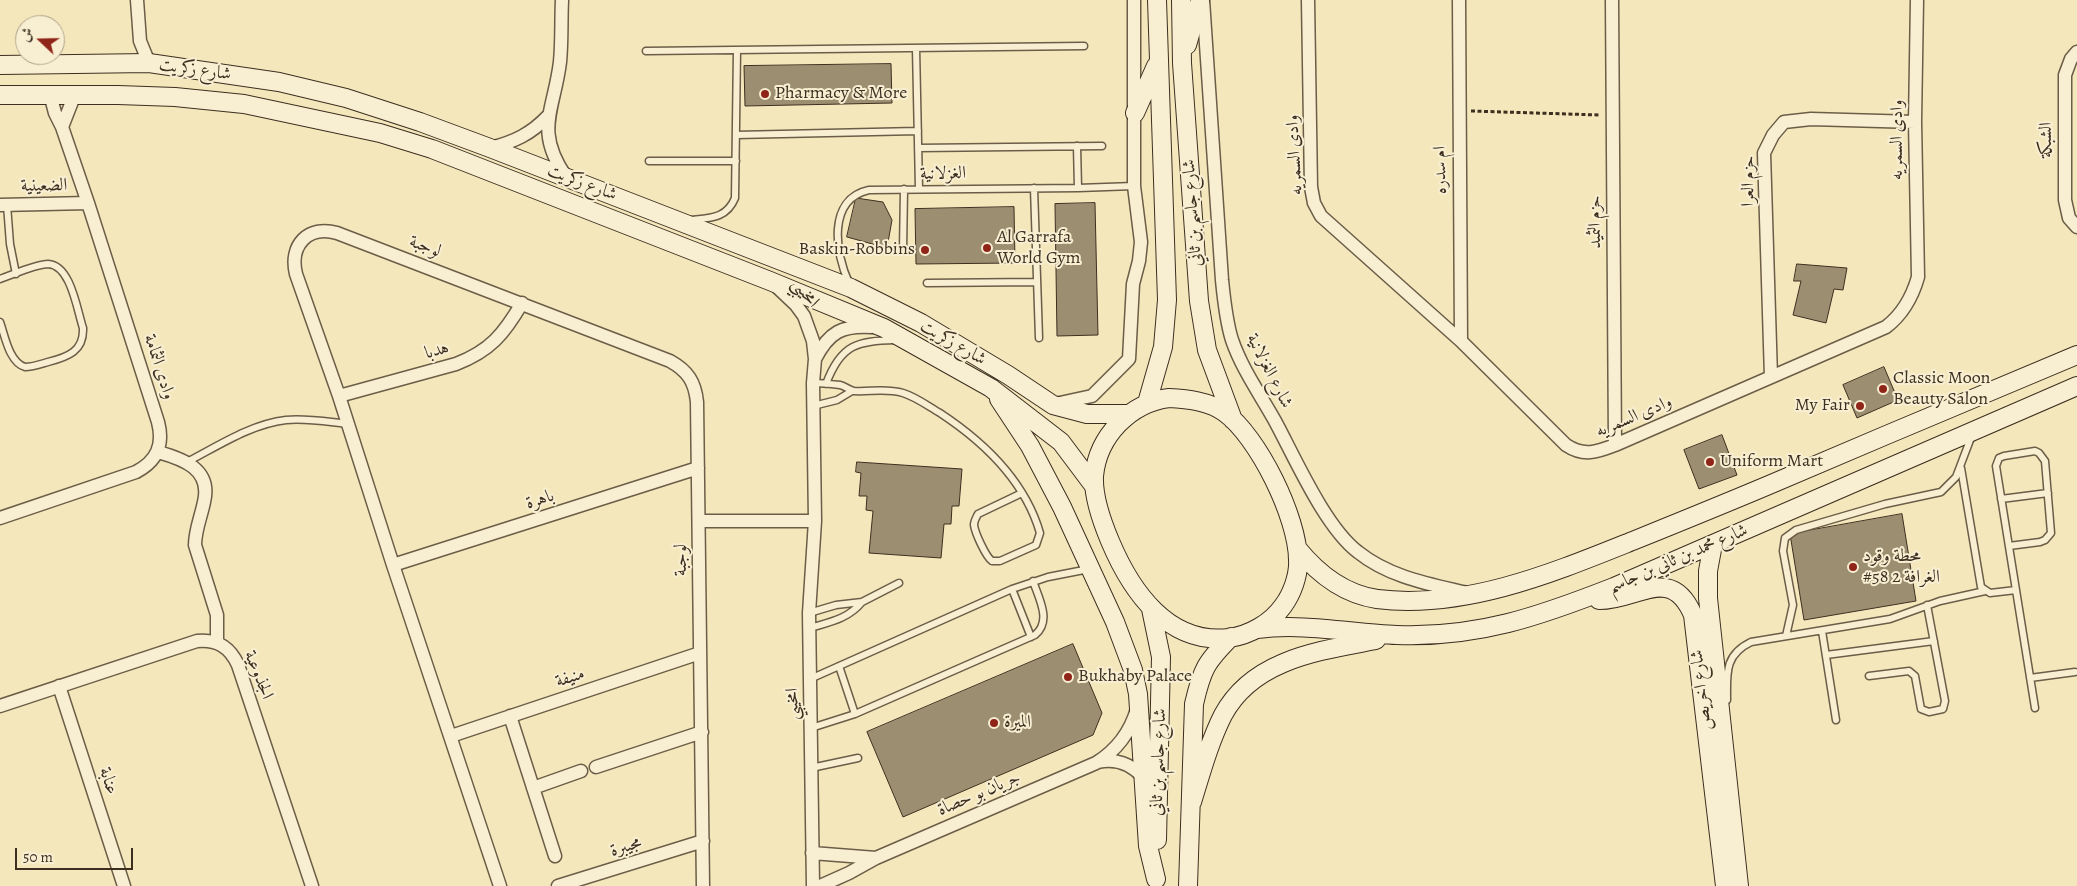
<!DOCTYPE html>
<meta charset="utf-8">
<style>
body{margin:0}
#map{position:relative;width:2077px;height:886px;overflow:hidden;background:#f4e7bb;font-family:Alegreya,Amiri,serif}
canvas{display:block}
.north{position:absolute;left:15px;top:15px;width:50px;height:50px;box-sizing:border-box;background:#f8efd3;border:1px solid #ada28b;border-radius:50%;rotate:291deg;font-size:14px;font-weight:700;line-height:20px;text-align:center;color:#3d2f20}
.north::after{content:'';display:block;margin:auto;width:18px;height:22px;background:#8f2418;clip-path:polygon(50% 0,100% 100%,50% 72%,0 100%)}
.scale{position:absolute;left:15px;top:848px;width:118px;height:22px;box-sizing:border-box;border:2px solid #3d2f20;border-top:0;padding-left:6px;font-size:15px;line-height:18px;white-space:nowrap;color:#3d2f20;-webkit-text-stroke:4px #f8efd3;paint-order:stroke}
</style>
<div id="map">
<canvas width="2077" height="886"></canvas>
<div class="north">ش</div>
<div class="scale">50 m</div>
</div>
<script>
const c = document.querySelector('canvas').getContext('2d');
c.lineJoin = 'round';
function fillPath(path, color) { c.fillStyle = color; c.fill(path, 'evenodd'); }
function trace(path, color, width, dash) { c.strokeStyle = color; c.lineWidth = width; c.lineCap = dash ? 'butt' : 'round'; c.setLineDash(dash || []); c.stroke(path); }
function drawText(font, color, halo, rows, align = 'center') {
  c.font = font + ' Alegreya,Amiri,serif'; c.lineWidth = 4; c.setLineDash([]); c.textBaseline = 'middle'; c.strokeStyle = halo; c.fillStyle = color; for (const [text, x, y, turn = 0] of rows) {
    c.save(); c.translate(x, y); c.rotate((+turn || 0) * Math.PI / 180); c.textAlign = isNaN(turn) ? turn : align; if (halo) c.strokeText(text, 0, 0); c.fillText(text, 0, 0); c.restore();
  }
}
const building = new Path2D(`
 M891 64 892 103 745 106 744 66Z
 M856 198 883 202 892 220 887 248 847 237Z
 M1095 203 1098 335 1057 336 1055 204Z
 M1014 207 1015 263 916 264 915 209Z
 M1797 264 1847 268 1843 290 1834 289 1826 323 1793 315 1801 281H1794Z
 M1884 367 1898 400 1857 418 1843 385Z
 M1722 435 1737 475 1699 489 1684 450Z
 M857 462 962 469 959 506H952L951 524H944L941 558 869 553 873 511 866 510 867 496H859L861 473 856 472Z
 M1902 514 1916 601 1804 620 1790 534Z
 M1073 644 1102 713 1093 735 903 817 867 732Z`);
fillPath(building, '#9c8f71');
trace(building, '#3d2f20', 1);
const lane = new Path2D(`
 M916 48 919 189
 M646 51 1084 46
 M736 135 918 131
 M1077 146 1078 188
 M918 148 1102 146
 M649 161H736
 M1034 188 1039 338
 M7 205 10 244 16 274
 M692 220C711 218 727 218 735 198L737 50
 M903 251 904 189
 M0 279C12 275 36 264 48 264 71 265 77 310 83 328 84 351 68 357 48 362 41 364 33 367 25 367 9 362 5 336 0 322
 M849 283C835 253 827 199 869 190L1078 188 1134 186
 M927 283 1037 282
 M813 383C822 383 831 384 840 385 845 386 849 390 854 391 870 392 886 388 903 393 916 397 928 406 940 413 984 442 1025 481 1040 533L1036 545 1000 561H992C986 557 975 533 974 525 974 521 976 518 978 514L1022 493
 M826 384C841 344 857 341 896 340
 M813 406 837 400 852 391
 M187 462C218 446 251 424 286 420 307 418 328 422 348 424
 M1961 468 1981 587 1990 593 2016 590
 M2001 499 2048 493
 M2009 546 2040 542 2045 540 2051 533 2045 461 2039 453 2035 451 2004 456 1999 458 1996 466 2035 708
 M1012 589 1031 637
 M809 613 836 605 862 602 899 583
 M810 628C830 622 848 619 862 602
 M1822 631 1836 720
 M1786 636 1793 605 1783 551 1785 538 1796 530 1885 504 1941 492 1956 477 1972 435
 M1826 655 1934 641
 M839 666 855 714
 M1869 676 1909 671 1915 676 1921 709 1929 712 1943 709 1945 701 1927 605
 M2030 678 2075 672
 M810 679 1012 589 1048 577 1089 569
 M1727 700C1727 674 1724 655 1751 642L1890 619 1940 601 1985 591
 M811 728 855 714 1035 635C1052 621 1039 599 1033 581
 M811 768 858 758`);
const street = new Path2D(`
 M137 0 140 41 149 63
 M562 0C561 21 562 41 560 62 554 111 534 130 566 177
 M1203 0 1222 280C1224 300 1226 321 1232 340 1242 369 1260 394 1275 421 1295 458 1325 527 1358 552 1389 577 1429 584 1467 593
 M1308 0 1311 187 1314 203 1321 216 1461 341 1566 445C1584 457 1597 452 1615 445L1886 327C1903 314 1912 298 1918 277L1915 122 1917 0
 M1459 0 1461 341
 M1612 0 1615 445
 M2077 52 2071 59 2065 75V200L2069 218 2077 227
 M62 127 75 94
 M490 148C514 142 531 134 548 116
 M0 205 88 203
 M778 288 796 305 804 316 813 341 815 359 813 383 815 521 809 613 813 886
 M815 359C829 332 842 325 872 327
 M1771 377 1764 153 1773 135 1784 122 1811 119 1915 122
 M339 396 456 364C490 351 504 334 522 303
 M1055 404 1092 396 1129 359 1133 284 1139 261 1141 242 1134 186V0
 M158 452C183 459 212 469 204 502 201 517 195 530 195 545L217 615V642
 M0 518 136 472C157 461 164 445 158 422L88 203 62 127 55 113 50 94
 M700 521H815
 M393 565 698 468
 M59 686 124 886
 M0 706 197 641C217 639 230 647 238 665L312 886
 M510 716 555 856
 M451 736 700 653
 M1098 762C1115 758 1131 764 1143 777
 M596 767 702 732
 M533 788 581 771
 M812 853 876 858
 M500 886 393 565 339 396 296 274C289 245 308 225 337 233L670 361C688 371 695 382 697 402L703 886
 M558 886 703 841
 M820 886 849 873 876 858 1096 763C1117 750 1130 733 1137 709`);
const secondary = new Path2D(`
 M1181 0 1182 63 1199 301 1207 350 1233 420
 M1187 45 1200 0
 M0 65 149 63 279 82 346 98 420 122 490 148 851 288 921 323 1008 375 1053 405 1087 414H1129
 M0 95H118L175 97 244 104 380 133 432 149 770 281 884 328 991 388 1061 442 1094 486
 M1135 113 1156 66
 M1169 398C1187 399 1208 401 1224 412 1258 436 1298 518 1298 560 1299 575 1292 594 1283 606 1271 623 1250 635 1229 638 1168 645 1131 591 1110 541 1102 522 1093 497 1094 476 1098 436 1130 403 1169 398Z
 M999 399 1030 446 1062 507 1115 622 1133 670 1138 694 1148 846 1156 879
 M1147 403 1163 347 1167 300 1157 0
 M1713 544 1708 571V598L1739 886
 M1297 548C1318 574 1343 594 1377 599 1465 610 1555 572 1635 540 1682 521 1729 502 1776 482 1876 439 1977 397 2077 355
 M1599 600C1636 601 1671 563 1693 615L1725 886
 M1151 609 1161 657 1157 840
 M1257 629C1304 623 1350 633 1397 635 1478 638 1540 616 1614 587L2077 386
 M1192 802C1201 773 1209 743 1223 715 1253 659 1319 651 1376 640
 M1188 886 1194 704C1202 669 1206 662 1231 637`);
trace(lane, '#6b5d47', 9);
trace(street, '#6b5d47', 15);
trace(secondary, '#3d2f20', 20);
trace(new Path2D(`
 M1471 111 1600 115`), '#3d2f20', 3, [4, 2.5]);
trace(lane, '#f8efd3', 6);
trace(street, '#f8efd3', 12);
trace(secondary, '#f8efd3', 18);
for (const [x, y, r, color] of [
 [765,94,5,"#8f2418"],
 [987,248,5,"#8f2418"],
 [925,250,5,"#8f2418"],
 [1883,389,5,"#8f2418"],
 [1860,406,5,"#8f2418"],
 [1710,462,5,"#8f2418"],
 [1853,567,5,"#8f2418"],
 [1068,677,5,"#8f2418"],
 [994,723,5,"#8f2418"]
]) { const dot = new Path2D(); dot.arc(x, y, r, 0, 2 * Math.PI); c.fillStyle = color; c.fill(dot); trace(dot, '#f8efd3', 2); }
drawText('18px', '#3d2f20', '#f8efd3', [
 ["شارع زكريت",195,70,8],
 ["وادى السمريه",1898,140,-90],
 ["الشبكة",2047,140,-90],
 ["وادى السمريه",1295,155,-93],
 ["ام سدره",1441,170,-91],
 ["الغزلانية",943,174,-1],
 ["حزم العرا",1749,181,-89],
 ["شارع زكريت",582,183,21],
 ["الضعينية",44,186,-1],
 ["شارع جاسم بن ثاني",1193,213,-94],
 ["حزم الثميد",1596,222,-90],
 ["لوجبة",425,247,21],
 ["امخيبي",805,293,50],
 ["شارع زكريت",953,343,30],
 ["هدبا",437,351,-16],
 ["وادى الثمامة",159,367,72],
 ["شارع الغزلانية",1269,371,63],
 ["وادى السمريه",1634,417,-23],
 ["باهرة",540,500,-18],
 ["شارع محمد بن ثاني بن جاسم",1678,559,-23],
 ["لوجبة",682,560,-90],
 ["الجذوعية",258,675,68],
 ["منيفة",570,678,-18],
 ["شارع اخريص",1702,690,-97],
 ["امخيبي",793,704,-91],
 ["شارع جاسم بن ثاني",1159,762,-88],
 ["عنابة",108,781,72],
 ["جريان بو حصاة",979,794,-23],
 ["مجيبرة",626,847,-17]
]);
drawText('18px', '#3d2f20', '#f8efd3', [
 ["Pharmacy & More",775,94],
 ["Al Garrafa",997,238],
 ["World Gym",997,259],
 ["Baskin-Robbins",915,250,"right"],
 ["Classic Moon",1893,379],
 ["Beauty Salon",1893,400],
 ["My Fair",1850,406,"right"],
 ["Uniform Mart",1720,462],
 ["محطة وقود",1863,557],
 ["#58 الغرافة 2",1863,578],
 ["Bukhaby Palace",1078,677],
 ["الميرة",1004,723]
], 'left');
</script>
